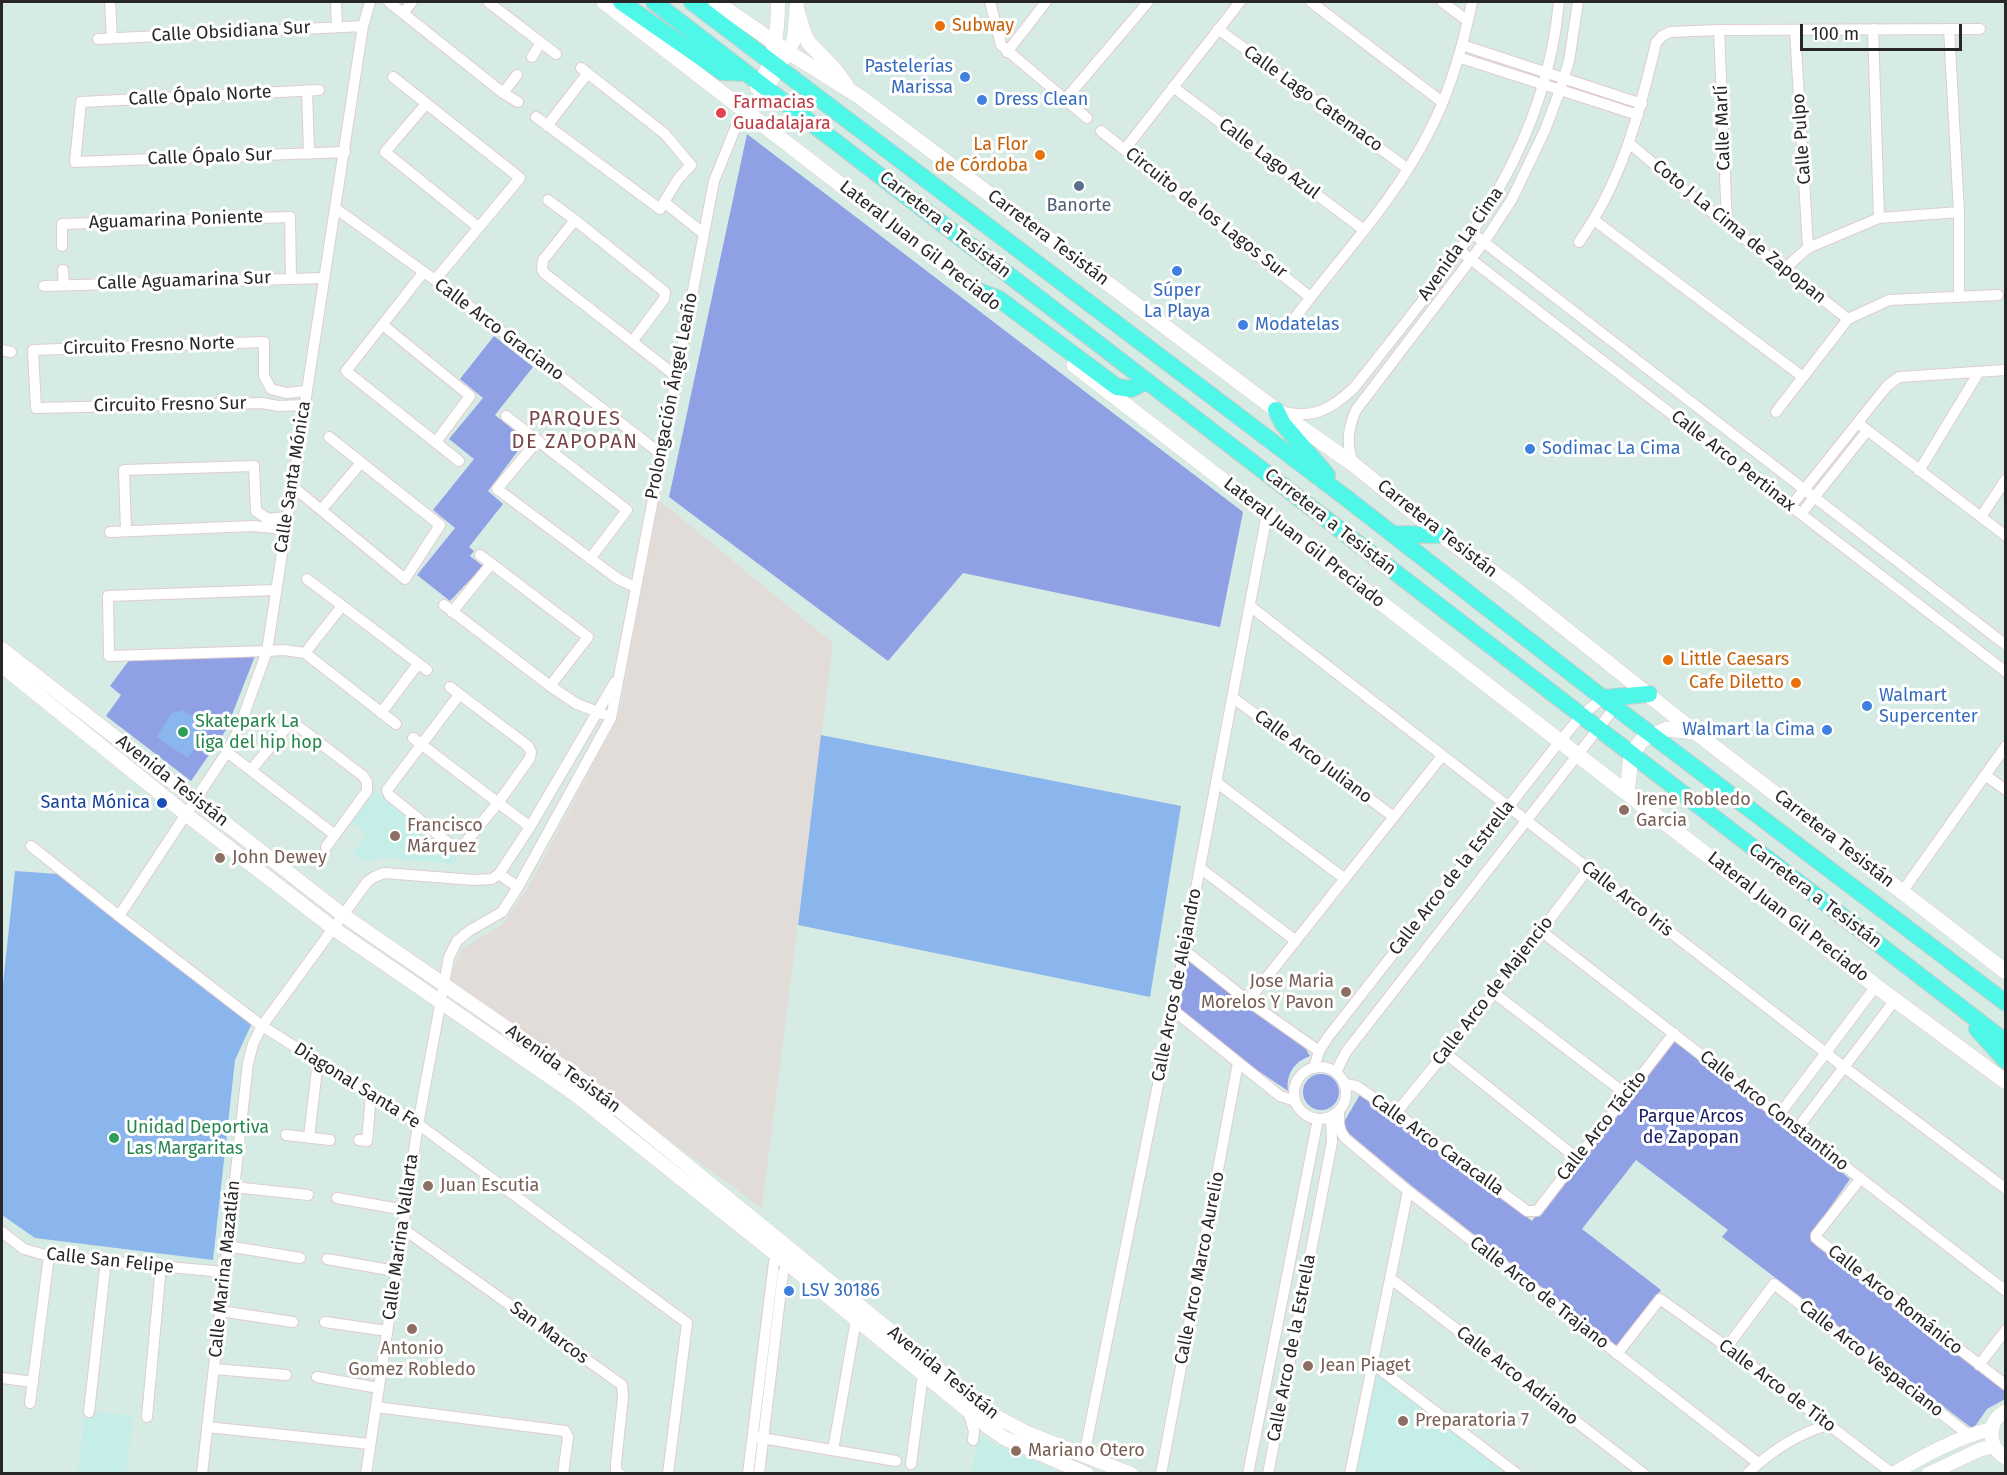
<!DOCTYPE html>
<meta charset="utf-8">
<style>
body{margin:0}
#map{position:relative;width:2007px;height:1475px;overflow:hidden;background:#d7ebe5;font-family:"Fira Sans",sans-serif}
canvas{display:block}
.frame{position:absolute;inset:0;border:3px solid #272727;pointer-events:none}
.scale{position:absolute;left:1800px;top:24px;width:162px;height:27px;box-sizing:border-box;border:3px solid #272727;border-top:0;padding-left:8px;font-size:18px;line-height:21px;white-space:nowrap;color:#272727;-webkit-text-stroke:4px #fff;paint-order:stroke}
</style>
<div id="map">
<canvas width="2007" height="1475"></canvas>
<div class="frame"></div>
<div class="scale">100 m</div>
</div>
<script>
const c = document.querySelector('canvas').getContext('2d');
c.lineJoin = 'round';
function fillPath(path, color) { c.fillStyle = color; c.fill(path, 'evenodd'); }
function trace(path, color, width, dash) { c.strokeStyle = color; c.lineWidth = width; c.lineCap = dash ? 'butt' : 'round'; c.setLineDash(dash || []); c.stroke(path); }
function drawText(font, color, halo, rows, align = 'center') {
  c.font = font + ' "Fira Sans",sans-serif'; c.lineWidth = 6; c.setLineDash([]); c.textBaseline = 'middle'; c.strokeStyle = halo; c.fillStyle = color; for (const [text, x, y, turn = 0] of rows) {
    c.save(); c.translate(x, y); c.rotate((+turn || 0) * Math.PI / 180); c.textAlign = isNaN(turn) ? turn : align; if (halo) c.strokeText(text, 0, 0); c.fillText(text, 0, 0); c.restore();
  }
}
fillPath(new Path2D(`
 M659 500 833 643 762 1208 449 980 462 949 504 923 529 886 618 718Z`), '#e2dcd8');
fillPath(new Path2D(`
 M372 788 458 855 452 864 382 857 366 862 353 852 367 834 348 820Z
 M1374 1368 1512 1474H1353Z
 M85 1411 133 1416 126 1473 78 1474Z
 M978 1434 989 1442 1062 1473 972 1474Z`), '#c4eee7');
fillPath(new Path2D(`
 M747 134 1243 512 1220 627 963 573 888 661 669 497Z
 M494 336 533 367 495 415 526 440 488 491 503 504 469 547 474 551 470 556 483 566 450 601 417 575 455 528 433 510 474 459 449 439 483 398 460 379Z
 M255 656 226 730 191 781 106 716 121 695 110 686 130 659Z
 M1187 960 1304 1046 1310 1056C1294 1062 1286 1074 1288 1091L1241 1059 1177 1007Z
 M1674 1039 1850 1179 1813 1232 1815 1245 2005 1391V1399L1987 1409 1973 1429 1722 1237 1728 1230 1636 1160 1582 1229 1661 1290 1617 1346 1412 1186 1341 1127 1361 1093 1532 1221Z
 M1303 1092a18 18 0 1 1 36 0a18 18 0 1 1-36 0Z`), '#8fa0e5');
fillPath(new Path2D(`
 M183 710 209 727 188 758 156 737 172 713Z
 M821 735 1181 806 1150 997 798 925Z
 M15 871 58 874 252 1023 235 1060 213 1260 35 1238 2 1215V994Z`), '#8ab5ed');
const minor = new Path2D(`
 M110 2 112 38
 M336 2 337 26
 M389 2 503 93 518 102
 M488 2 556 54
 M990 2 1001 45 1087 118
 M1311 2 1442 102
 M1442 2 1468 21
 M404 12 412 2
 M1218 29 1408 169
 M1873 29 1879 218
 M1949 29 1959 212V296
 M1719 30 1727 225
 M1795 30 1808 248
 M98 39 363 26
 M1462 45 1642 104
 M1007 52 1046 2
 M532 57 541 42
 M1458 57 1638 115
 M581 68 665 134 691 165 678 179 664 202
 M393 77 520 178 435 280
 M1173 87 1364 230
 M307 90 309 154
 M319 90 81 102 75 162 345 152
 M503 93 517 75
 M1064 101 1148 2
 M426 104 385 152 478 227
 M536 117 660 209 664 202 703 233
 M547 126 587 74
 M1101 131 1310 297
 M1630 144 1727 225 1848 319
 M1125 149 1240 2
 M548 200 575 220 665 292 664 299 632 342
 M335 208 435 280 661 454
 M575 220 543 260 542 269 544 273 676 376
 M1594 220 1803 377
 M1472 233 2006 645
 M1579 242C1622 181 1639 115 1656 43L1662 36 1670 32 1719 30 1980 29
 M62 246V224L290 217 291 279
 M1460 251 2006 672
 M1784 269 1808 248 1879 218 1959 212
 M63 270 64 285
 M423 273 346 371 459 461
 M44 286 324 278
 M1292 322C1338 259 1394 202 1429 132 1450 92 1463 46 1472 2
 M383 325 470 396 436 442
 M2 350 11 352
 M304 405 278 406 262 403 36 408 33 350 264 342V376L271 389 286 393 306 391
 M1283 412C1314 419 1331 409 1354 388 1449 266 1544 163 1559 2
 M1776 412 1848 319 1889 300 1998 295
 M506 416 627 510 590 559
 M1859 424 2006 536
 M538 440 497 489 618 579 635 587
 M1353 463C1346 444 1348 428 1356 410L1484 242 1512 199 1545 130 1560 90 1569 61 1578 2
 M1919 471 1979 372
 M292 486 405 579 440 525 329 437
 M1791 506 1887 386 1899 377 2006 370
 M321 510 360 464
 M1801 514 1867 431
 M1981 517 2006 479
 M126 531 124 470 254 466 256 511 268 519 287 517
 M110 532 252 526 285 529
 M480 555 588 637 550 686
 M307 579 427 670
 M276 590 108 596 109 656 267 651 284 650 305 653 396 724
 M444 605 550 686 577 704 603 714
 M1250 606 1844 1067 2006 1189
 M452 612 491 564
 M305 653 342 606
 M450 687 528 746 531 752 530 758 498 803 465 843 459 847 452 846 389 795 387 790 459 695
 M1232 697 1394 817
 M381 713 418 664
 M413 738 530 827
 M227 752 335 835
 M251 770 286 728 292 725 299 727 363 776 367 782V791L326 847
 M1985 775 2006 790
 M1216 782 1345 879
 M31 846 119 916 262 1026 418 1124 687 1323 668 1474
 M1200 868 1296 941
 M499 874 518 887
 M1902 892 2006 746
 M119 916 227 752 238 731 267 651 363 26 370 2
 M1541 931 2006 1291
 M1184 950 1248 1001 1319 1051
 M1494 993 1627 1095
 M1248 1001 1442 756
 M1173 1010 1280 1096 1295 1101
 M1445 1053 1578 1159
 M1294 1093a26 26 0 1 1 52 0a26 26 0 1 1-52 0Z
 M1314 1068 1319 1051 1328 1037 1560 741 1582 715 1603 698
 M1336 1072 1346 1052 1615 707
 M1345 1084 1356 1086 1396 1113 1527 1211H1537L1674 1033
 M1339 1111C1339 1123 1338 1129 1345 1138L1408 1191 1758 1463
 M1396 1113 1494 993 1588 869
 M1779 1115 1876 986
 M1797 1129 1895 1000
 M286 1135 330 1140
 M309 1137 318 1061
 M359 1140 367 1141 371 1095
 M1861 1178 1816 1235V1238L2006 1385
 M234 1187 308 1195
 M337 1198 405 1210
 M402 1228 622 1385 623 1397 616 1463V1471L620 1474
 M2 1232 24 1249 49 1256 224 1272
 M227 1246 300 1258
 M327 1259 395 1271
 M1390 1278 1644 1474
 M220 1311 293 1322
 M325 1322 387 1331
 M1727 1347 1774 1284 1969 1435
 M1617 1354 1660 1299 1727 1347 1893 1474
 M1373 1364 1517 1474
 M1979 1365 2006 1330
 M214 1369 286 1375
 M317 1377 378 1388
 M2 1378 33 1382
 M30 1403 49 1256
 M376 1407 565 1431 568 1437 563 1474
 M968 1411 974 1431 973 1440
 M89 1412 106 1260
 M147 1417 161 1266
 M207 1427 370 1444
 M756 1437 896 1461
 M833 1450 856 1320
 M1084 1456 1176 994 1267 514
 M911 1464 923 1374
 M202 1474 248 1063 253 1044 262 1026 367 882 374 877 384 873 474 880 492 879 499 874 530 827 615 682
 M366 1474 418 1124 449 957 457 941 469 931 502 912 518 887 611 718 714 181 743 109
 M748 1474 774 1262 781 1249
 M759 1474 783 1273 790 1258
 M1161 1474 1238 1063
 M1248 1474 1318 1119
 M1268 1474 1332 1142 1331 1117
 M1350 1474 1408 1191
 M1747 1474C1771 1451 1796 1434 1828 1425`);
const tertiary = new Path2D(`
 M757 88C774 62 778 33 778 2
 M749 113 767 88 794 40 797 2
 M2 649 343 915 585 1082 995 1416 1025 1432 1131 1474
 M2 666 187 815 333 928 576 1095 787 1263 987 1426 1004 1438 1087 1474
 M2006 1411C1986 1422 1987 1447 2006 1458
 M1893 1474C1925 1455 1956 1438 1991 1429
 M1928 1474 1979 1450 1993 1446`);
const secondary = new Path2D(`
 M604 2 986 297
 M716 2 788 52 860 97 1276 410 1353 464 1441 535 1513 587 1695 732 2006 972
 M797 11 804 34 809 43 836 71 846 85
 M1074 365 1876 986 2006 1082
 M1627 793 1631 755 1642 740 1667 729 1695 732`);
const primary = new Path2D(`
 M621 2 722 72 746 73
 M654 2 2006 1042
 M692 2 1345 497 1603 698 2006 1003
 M978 291 999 299 1117 387 1131 389 1147 381
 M1276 410 1283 424 1327 475
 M1393 534 1441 535
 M1603 698 1649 694
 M1977 1029 2006 1061`);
trace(minor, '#e1cccd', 12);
trace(tertiary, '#e1cccd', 15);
trace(secondary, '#e1cccd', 16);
trace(primary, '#cbcbcb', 18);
trace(minor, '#fff', 10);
trace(tertiary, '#fff', 14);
trace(secondary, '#fff', 15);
trace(primary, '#4ff7e9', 16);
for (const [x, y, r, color] of [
 [940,26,6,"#e8710a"],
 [965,77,6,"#3f7fe0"],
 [982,100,6,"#3f7fe0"],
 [721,113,6,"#e0444e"],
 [1040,155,6,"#e8710a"],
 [1079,186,6,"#5c6f8a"],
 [1177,271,6,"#3f7fe0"],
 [1243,325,6,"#3f7fe0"],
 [1530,449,6,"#3f7fe0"],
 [1668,660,6,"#e8710a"],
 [1796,683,6,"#e8710a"],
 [1867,706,6,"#3f7fe0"],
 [1827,730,6,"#3f7fe0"],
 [183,732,6,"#2e9e5b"],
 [162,803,6,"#1a4fb4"],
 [1624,810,6,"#8d6e63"],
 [395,836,6,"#8d6e63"],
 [220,858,6,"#8d6e63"],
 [1346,992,6,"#8d6e63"],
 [114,1138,6,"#2e9e5b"],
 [428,1186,6,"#8d6e63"],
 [789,1291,6,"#3f7fe0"],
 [412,1329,6,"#8d6e63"],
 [1308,1366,6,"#8d6e63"],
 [1403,1421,6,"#8d6e63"],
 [1016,1451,6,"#8d6e63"]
]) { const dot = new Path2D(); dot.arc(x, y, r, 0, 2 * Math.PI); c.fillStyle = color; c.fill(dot); trace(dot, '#fff', 2); }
drawText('18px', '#c56008', '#fff', [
 ["Subway",952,26],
 ["La Flor",1028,145,"right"],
 ["de Córdoba",1028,166,"right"],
 ["Little Caesars",1680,660],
 ["Cafe Diletto",1784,683,"right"]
], 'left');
drawText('18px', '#272727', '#fff', [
 ["Calle Obsidiana Sur",231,32,-3],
 ["Calle Ópalo Norte",200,96,-3],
 ["Calle Lago Catemaco",1313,99,36],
 ["Calle Marlí",1723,128,-92],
 ["Calle Pulpo",1802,139,-94],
 ["Calle Ópalo Sur",210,157,-2],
 ["Calle Lago Azul",1269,159,37],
 ["Circuito de los Lagos Sur",1206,213,38],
 ["Aguamarina Poniente",176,220,-2],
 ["Carretera a Tesistán",945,225,38],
 ["Coto J La Cima de Zapopan",1739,232,39],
 ["Carretera Tesistán",1048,238,37],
 ["Avenida La Cima",1461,244,-55],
 ["Lateral Juan Gil Preciado",920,246,38],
 ["Calle Aguamarina Sur",184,281,-2],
 ["Calle Arco Graciano",499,330,37],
 ["Circuito Fresno Norte",149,346,-2],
 ["Prolongación Ángel Leaño",672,396,-79],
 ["Circuito Fresno Sur",170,405,-1],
 ["Calle Arco Pertinax",1733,461,38],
 ["Calle Santa Mónica",293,477,-81],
 ["Carretera a Tesistán",1330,522,38],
 ["Carretera Tesistán",1437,529,38],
 ["Lateral Juan Gil Preciado",1304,543,38],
 ["Calle Arco Juliano",1313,757,37],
 ["Avenida Tesistán",172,781,38],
 ["Carretera Tesistán",1834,839,38],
 ["Calle Arco de la Estrella",1452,878,-52],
 ["Carretera a Tesistán",1815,896,37],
 ["Calle Arco Iris",1627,899,38],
 ["Lateral Juan Gil Preciado",1788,917,38],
 ["Calle Arcos de Alejandro",1177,985,-79],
 ["Calle Arco de Majencio",1493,991,-52],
 ["Avenida Tesistán",563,1069,36],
 ["Diagonal Santa Fe",357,1086,32],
 ["Calle Arco Constantino",1774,1111,38],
 ["Calle Arco Tácito",1602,1126,-52],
 ["Calle Arco Caracalla",1437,1145,36],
 ["Calle Marina Vallarta",401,1237,-82],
 ["Calle San Felipe",110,1261,6],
 ["Calle Arco Marco Aurelio",1200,1268,-79],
 ["Calle Marina Mazatlán",225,1269,-84],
 ["Calle Arco de Trajano",1539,1293,38],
 ["Calle Arco Románico",1895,1300,38],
 ["San Marcos",549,1333,36],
 ["Calle Arco de la Estrella",1292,1348,-79],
 ["Calle Arco Vespaciano",1871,1359,38],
 ["Avenida Tesistán",943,1373,39],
 ["Calle Arco Adriano",1517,1376,38],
 ["Calle Arco de Tito",1777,1386,37]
]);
drawText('18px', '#366cbe', '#fff', [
 ["Pastelerías",953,67,"right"],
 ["Marissa",953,88,"right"],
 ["Dress Clean",994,100],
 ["Súper",1177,291,"center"],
 ["La Playa",1177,312,"center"],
 ["Modatelas",1255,325],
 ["Sodimac La Cima",1542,449],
 ["Walmart",1879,696],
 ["Supercenter",1879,717],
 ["Walmart la Cima",1815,730,"right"],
 ["LSV 30186",801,1291]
], 'left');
drawText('18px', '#be3a42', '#fff', [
 ["Farmacias",733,103],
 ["Guadalajara",733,124]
], 'left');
drawText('18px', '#4e5e75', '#fff', [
 ["Banorte",1079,206]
]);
drawText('18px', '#27864d', '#fff', [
 ["Skatepark La",195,722],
 ["liga del hip hop",195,743],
 ["Unidad Deportiva",126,1128],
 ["Las Margaritas",126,1149]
], 'left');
drawText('18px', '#785e54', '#fff', [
 ["Irene Robledo",1636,800],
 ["Garcia",1636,821],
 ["Francisco",407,826],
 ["Márquez",407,847],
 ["John Dewey",232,858],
 ["Jose Maria",1334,982,"right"],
 ["Morelos Y Pavon",1334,1003,"right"],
 ["Juan Escutia",440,1186],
 ["Antonio",412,1349,"center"],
 ["Gomez Robledo",412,1370,"center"],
 ["Jean Piaget",1320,1366],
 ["Preparatoria 7",1415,1421],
 ["Mariano Otero",1028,1451]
], 'left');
drawText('18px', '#164399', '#fff', [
 ["Santa Mónica",150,803]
], 'right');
drawText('18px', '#151a65', '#fff', [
 ["Parque Arcos",1691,1117],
 ["de Zapopan",1691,1138]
]);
c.letterSpacing = '1.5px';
drawText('20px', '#794647', '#fff', [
 ["PARQUES",575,419],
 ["DE ZAPOPAN",575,442]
]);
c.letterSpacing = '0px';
</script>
